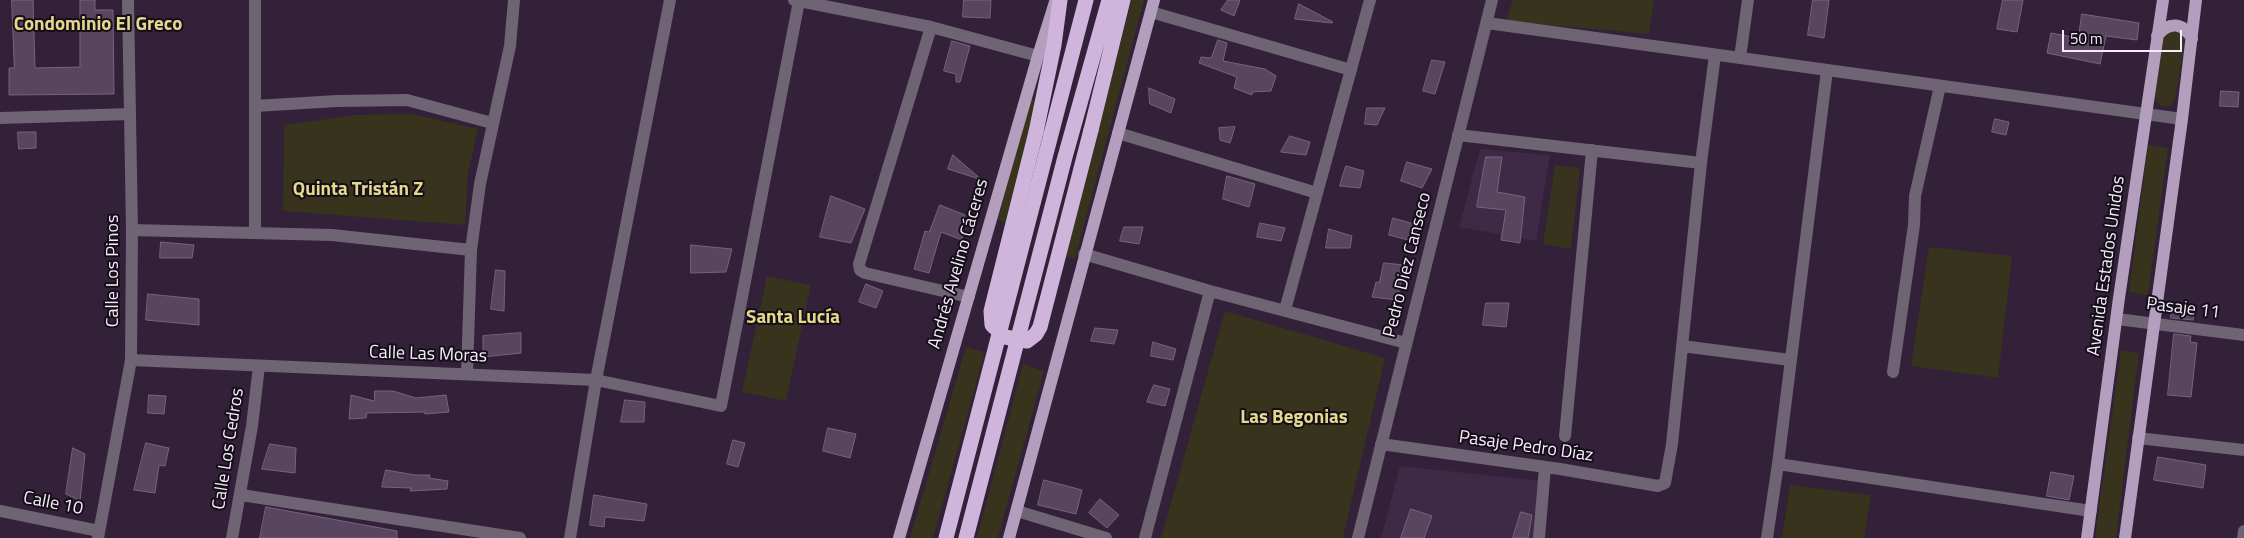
<!DOCTYPE html>
<meta charset="utf-8">
<style>
body{margin:0}
#map{position:relative;width:2244px;height:538px;overflow:hidden;background:#322139;font-family:"Titillium Web",sans-serif}
canvas{display:block}
.scale{position:absolute;left:2062px;top:30px;width:120px;height:22px;box-sizing:border-box;border:2px solid #f7ecfc;border-top:0;padding-left:6px;font-size:15px;line-height:18px;white-space:nowrap;color:#f7ecfc;-webkit-text-stroke:4px #150e19;paint-order:stroke}
</style>
<div id="map">
<canvas width="2244" height="538"></canvas>
<div class="scale">50 m</div>
</div>
<script>
const c = document.querySelector('canvas').getContext('2d');
c.lineJoin = 'round';
function fillPath(path, color) { c.fillStyle = color; c.fill(path, 'evenodd'); }
function trace(path, color, width, dash) { c.strokeStyle = color; c.lineWidth = width; c.lineCap = dash ? 'butt' : 'round'; c.setLineDash(dash || []); c.stroke(path); }
function drawText(font, color, halo, rows, align = 'center') {
  c.font = font + ' "Titillium Web",sans-serif'; c.lineWidth = 4; c.setLineDash([]); c.textBaseline = 'middle'; c.strokeStyle = halo; c.fillStyle = color; for (const [text, x, y, turn = 0] of rows) {
    c.save(); c.translate(x, y); c.rotate((+turn || 0) * Math.PI / 180); c.textAlign = isNaN(turn) ? turn : align; if (halo) c.strokeText(text, 0, 0); c.fillText(text, 0, 0); c.restore();
  }
}
fillPath(new Path2D(`
 M1480 149 1550 155 1536 241 1459 227Z
 M1400 466 1543 481 1534 538H1381Z`), '#3e2947');
fillPath(new Path2D(`
 M1132 0H1144L1075 259 1064 256Z
 M1513 0H1654L1649 34 1506 21Z
 M2172 29 2182 33 2185 40 2175 100 2172 105 2164 107 2157 103 2155 97 2163 38Z
 M1029 98 1036 100 1007 223 997 220Z
 M412 114 478 129 468 174 465 225 283 211 284 125 355 115Z
 M2148 145 2168 148 2148 295 2129 292Z
 M1555 165 1580 168 1571 249 1543 244Z
 M1929 247 2012 256 1998 378 1911 366Z
 M767 276 811 285 786 401 742 392Z
 M1225 311 1385 358 1343 538H1161Z
 M966 347 985 352 933 538H910Z
 M2121 350 2139 353 2116 538H2095Z
 M1023 364 1044 371 998 538H977Z
 M1790 485 1871 495 1864 538H1782Z`), '#37331c');
const building = new Path2D(`
 M12 0H33L35 68 80 67V0H95V10H113L114 94 9 95V68H14Z
 M964 0H991L990 18 963 17Z
 M1228 0H1240L1234 16 1221 10Z
 M1813 0H1829L1824 38 1808 35Z
 M2003 0H2023L2017 32 1997 29Z
 M1299 4 1333 22 1332 23 1295 19Z
 M2082 14 2139 23 2137 40 2106 36 2100 64 2047 53 2051 33 2078 38Z
 M1218 40 1227 43 1223 61 1265 69 1276 76 1271 91 1252 92V95L1234 88 1237 77 1199 63 1201 57 1211 58Z
 M952 41 970 46 960 82H956V74L944 71Z
 M1432 60 1445 62 1435 94 1423 91Z
 M1149 88 1175 99 1171 113 1150 104Z
 M2221 91 2239 92 2238 107 2220 106Z
 M1367 108H1385L1377 125 1365 124Z
 M1995 119 2009 122 2006 135 1992 132Z
 M1235 127 1230 143 1220 140 1219 128Z
 M18 132H36V148L19 149Z
 M1290 136 1310 142 1306 155 1281 152Z
 M953 155 982 180 948 169Z
 M1486 157H1502L1497 192 1525 197 1520 243 1501 240 1506 210 1477 207Z
 M1407 162 1432 169 1422 188 1401 181Z
 M1346 166 1364 171 1360 188 1340 186Z
 M1227 176 1255 184 1249 207 1223 199Z
 M831 196 865 209 851 243 820 237Z
 M940 205 965 215 962 240 941 232 929 273 914 269 925 231 929 232Z
 M1393 218 1418 225 1416 242 1389 235Z
 M1260 223 1285 228 1281 241 1257 237Z
 M1124 227H1143L1139 244 1120 241Z
 M1329 229 1352 236 1350 248H1326Z
 M161 242 194 245 192 258H160Z
 M691 245 732 249 726 272 691 273Z
 M1384 263 1405 265 1397 300 1372 297 1376 282 1379 283Z
 M496 270 505 271 504 311 491 309Z
 M866 284 883 291 876 308 859 302Z
 M148 294 199 299V325L146 320Z
 M1486 303H1509L1506 327 1483 325Z
 M2172 303 2195 306 2193 320 2171 318Z
 M1095 328 1118 330 1114 344 1091 341Z
 M521 333V353L483 357V336Z
 M2174 334 2191 336 2190 342 2197 343 2191 397 2168 395Z
 M1153 342 1176 349 1173 360 1151 356Z
 M1154 385 1170 389 1165 406 1147 402Z
 M375 391H393L416 398 446 395 449 412 425 414V412L367 413 366 418 349 419 351 395 374 401Z
 M149 395 166 396 164 414 148 413Z
 M625 400 645 402 644 422H621Z
 M828 428 856 434 850 458 823 451Z
 M733 440 745 443 738 467 727 464Z
 M146 443 169 448 165 466 159 465 155 493 134 490Z
 M270 444 296 448 295 473 262 469Z
 M73 448 85 454 80 501 66 494Z
 M2158 457 2206 465 2203 488 2154 480Z
 M386 470 415 475H430L429 478 448 481 447 489 410 491 411 488 382 487Z
 M2051 472 2074 476 2069 500 2047 496Z
 M1044 480 1082 490 1076 514 1038 505Z
 M594 495 647 504 644 521 605 517 604 527 590 525Z
 M1100 499 1119 515 1107 528 1089 513Z
 M266 507 397 531V538H260Z
 M1411 509 1432 516 1424 538H1401Z
 M1521 512 1532 515 1528 538H1513Z`);
fillPath(building, '#584661');
trace(building, '#76637f', 1);
trace(new Path2D(`
 M255 0V232
 M794 0 931 27 1038 56
 M1151 12 1351 70
 M1487 23 2182 119
 M931 27 859 264 860 270 865 273 969 297
 M1740 58 1748 0
 M255 106 337 101 407 100 492 123
 M0 118 130 114
 M1118 133 1317 193
 M1458 135 1701 163
 M132 230 332 235 471 250
 M1084 254 1210 291 1406 343
 M1285 310 1370 0
 M2117 319 2244 335
 M1682 346 1790 360
 M131 360 596 380 721 406 799 1
 M1893 372 1914 225 1915 196 1940 86
 M467 374 471 250 480 184 510 46 514 0
 M1565 436 1592 150
 M2138 438 2244 450
 M1381 444 1560 469 1658 486 1665 483 1672 444 1701 163 1715 55
 M1778 464 2091 511
 M241 495 520 538
 M0 511 99 531
 M1017 511 1106 538
 M98 538 131 360 132 230 128 0
 M232 538 252 426 259 366
 M570 538 596 380 670 0
 M1145 538 1210 291
 M1358 538 1492 0
 M1539 538 1545 467
 M1767 538 1778 464 1827 70
 M2243 538 2244 531`), '#6e6473', 12);
trace(new Path2D(`
 M2157 36C2169 21 2183 22 2192 39
 M899 538 1038 56 1055 2
 M1009 538 1154 0
 M2087 538 2119 298 2163 0
 M2125 538 2182 119 2196 0`), '#b39ebe', 12);
trace(new Path2D(`
 M1091 130 1123 0
 M1036 132 1054 45 1060 0
 M946 538 1086 0
 M966 538 1065 157 1109 0`), '#cfb5db', 15);
trace(new Path2D(`
 M1036 132 991 311 992 325 1005 337 1027 341 1036 334 1040 327 1091 130`), '#cfb5db', 15);
drawText('18px', '#f7ecfc', '#150e19', [
 ["Andrés Avelino Cáceres",959,264,-74],
 ["Pedro Diez Canseco",1408,265,-76],
 ["Avenida Estados Unidos",2107,266,-82],
 ["Calle Los Pinos",114,271,-90],
 ["Pasaje 11",2183,309,7],
 ["Calle Las Moras",428,355,2],
 ["Pasaje Pedro Díaz",1526,447,8],
 ["Calle Los Cedros",229,449,-81],
 ["Calle 10",53,504,11]
]);
drawText('bold 19px', '#e4d889', '#150e19', [
 ["Condominio El Greco",98,25],
 ["Quinta Tristán Z",358,190],
 ["Santa Lucía",793,318],
 ["Las Begonias",1294,418]
]);
</script>
